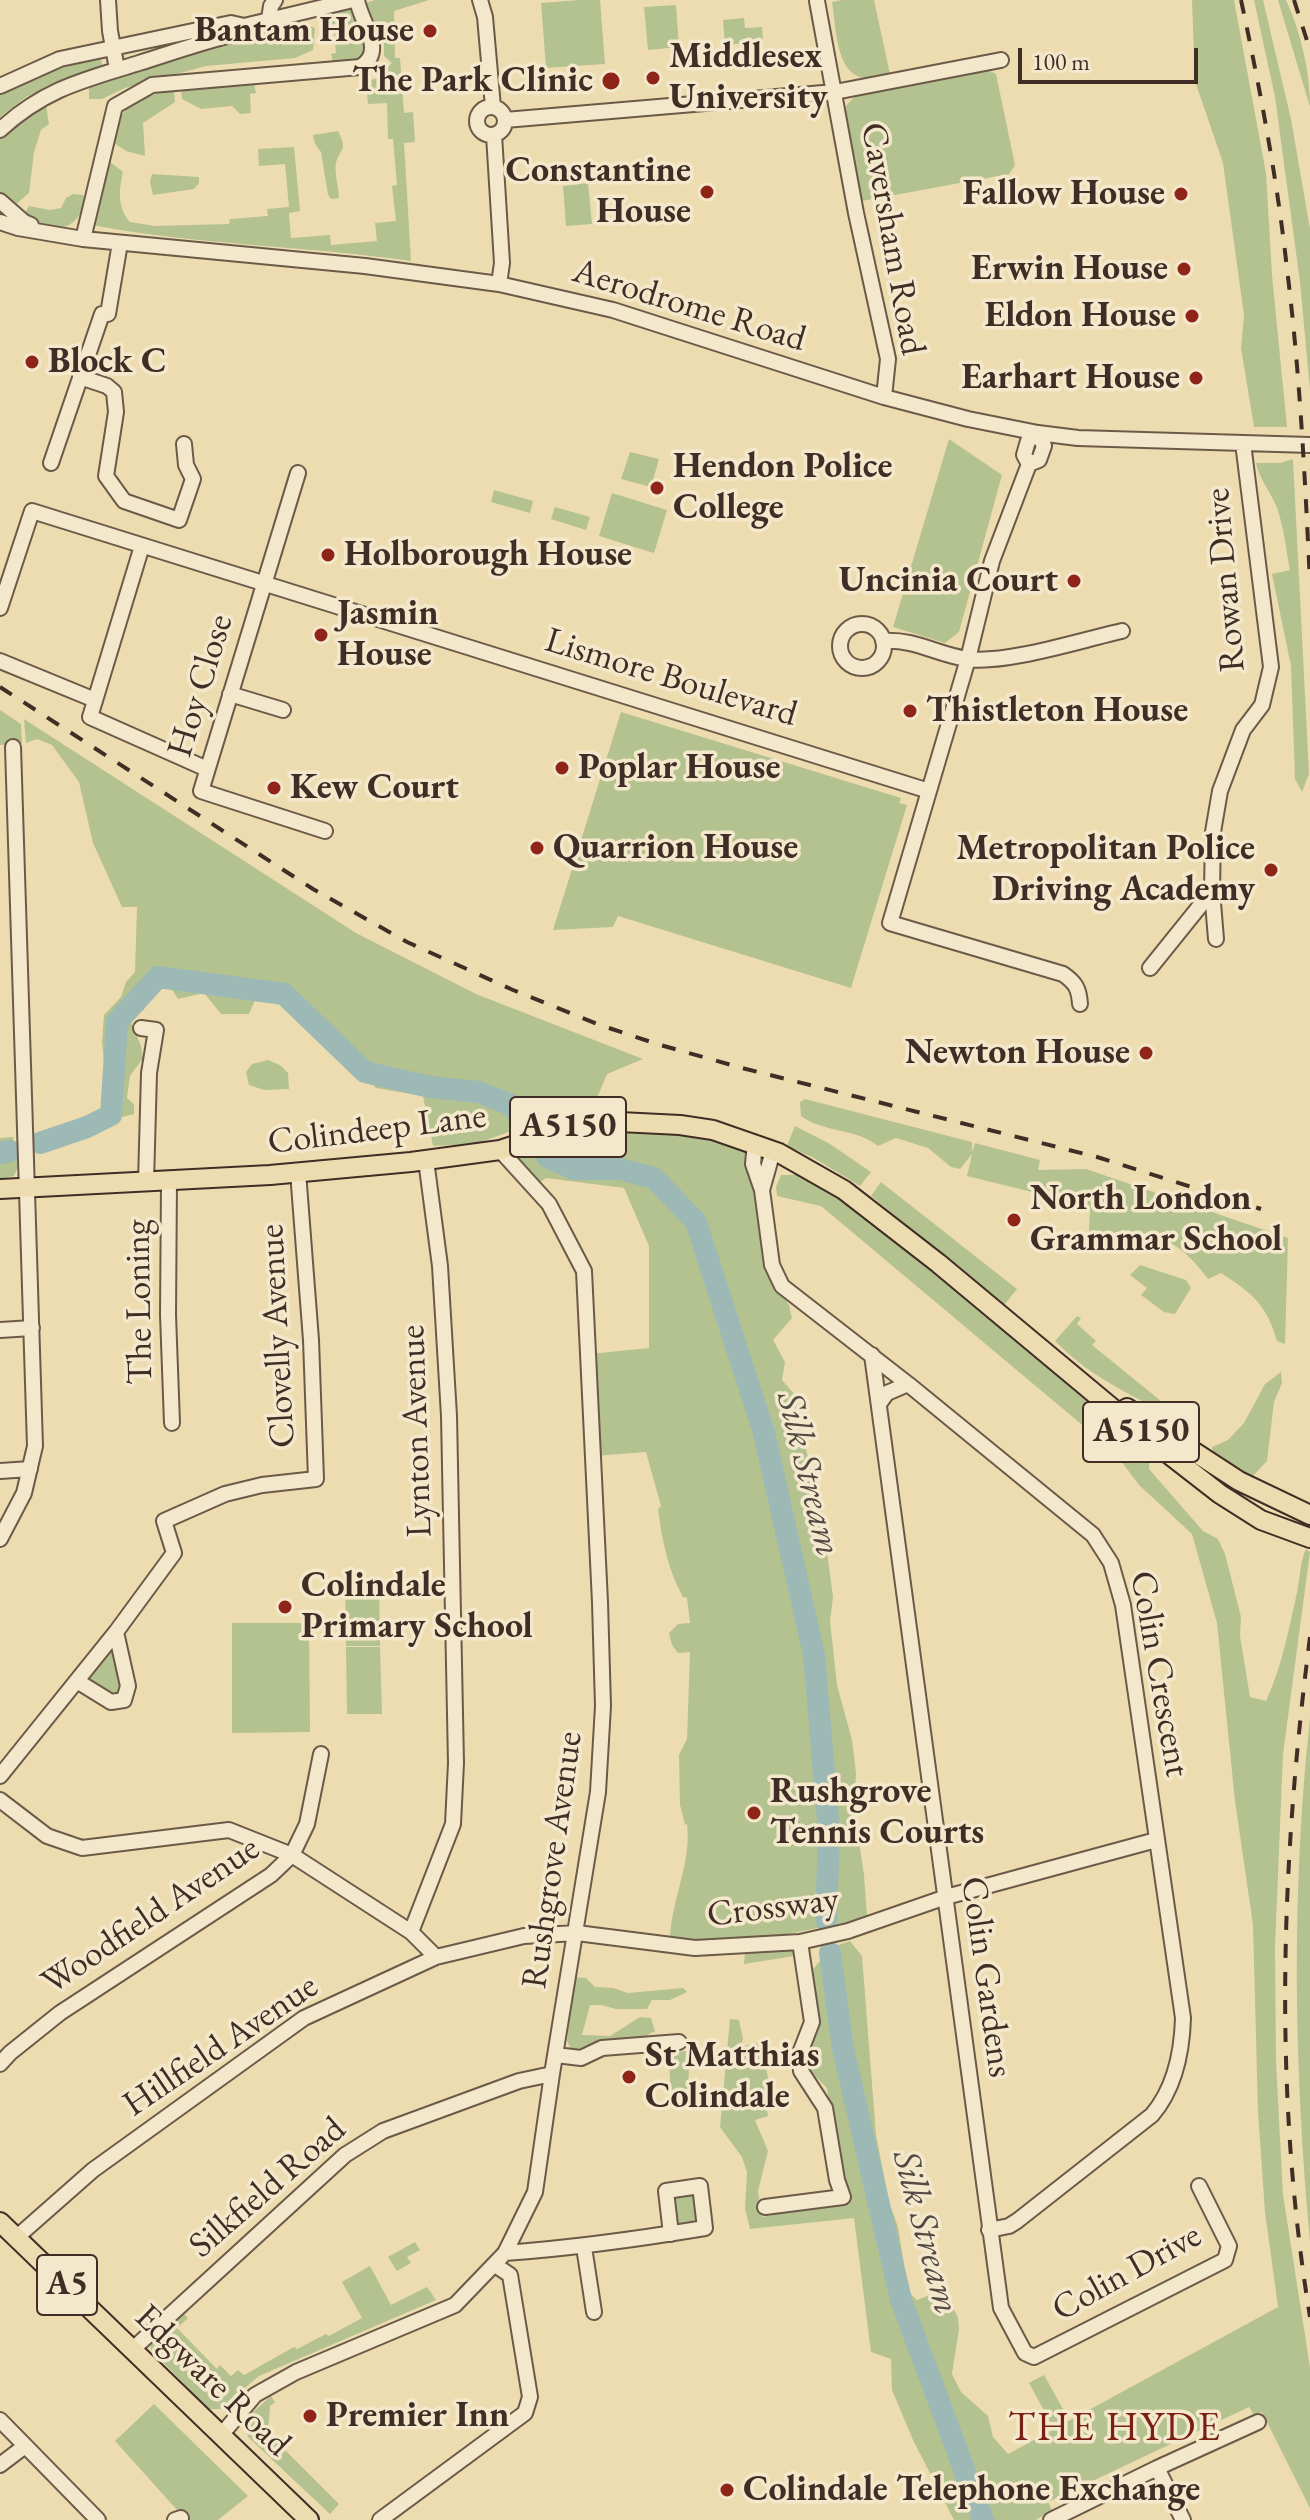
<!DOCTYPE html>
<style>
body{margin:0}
#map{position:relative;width:1310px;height:2520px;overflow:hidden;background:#eedcb1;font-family:"EB Garamond",serif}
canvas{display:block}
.scale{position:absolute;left:1018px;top:48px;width:180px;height:36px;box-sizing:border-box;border:4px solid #402e26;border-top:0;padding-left:10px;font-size:24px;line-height:28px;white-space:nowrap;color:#402e26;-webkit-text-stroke:6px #f4e8cc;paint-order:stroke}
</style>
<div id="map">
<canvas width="1310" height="2520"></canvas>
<div class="scale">100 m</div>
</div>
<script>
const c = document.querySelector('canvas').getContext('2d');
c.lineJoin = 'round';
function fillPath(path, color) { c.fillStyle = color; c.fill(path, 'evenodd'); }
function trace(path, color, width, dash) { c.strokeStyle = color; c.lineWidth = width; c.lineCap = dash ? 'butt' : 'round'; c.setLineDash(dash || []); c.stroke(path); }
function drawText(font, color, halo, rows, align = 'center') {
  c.font = font + ' "EB Garamond",serif'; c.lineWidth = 7; c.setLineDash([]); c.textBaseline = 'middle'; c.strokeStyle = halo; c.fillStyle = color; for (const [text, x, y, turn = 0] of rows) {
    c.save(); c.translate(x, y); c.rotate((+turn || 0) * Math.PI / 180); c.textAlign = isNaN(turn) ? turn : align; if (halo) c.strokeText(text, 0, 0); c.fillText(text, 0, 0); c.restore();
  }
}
fillPath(new Path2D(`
 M375 0H429L394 11 395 58H400L404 113 413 112 415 142 404 143 411 261C305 246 197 245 92 225L105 161H109L123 172C119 190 117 207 130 222L155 226 229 224 230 219 268 216 267 209 289 207 285 164 259 166 258 149 294 147 300 211 289 213 291 238 330 235 331 245 377 241 375 223 396 221 392 186 397 185 393 139H388L387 103 368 104 366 80 376 79 392 63 384 56V36L366 10V3Z
 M580 0H600L605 64 546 68 541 3Z
 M842 0H874L890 74C883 75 872 79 865 78 835 75 836 24 832 2Z
 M1192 0H1234L1266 173 1272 275 1287 427H1254L1241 348 1244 315 1223 163 1195 81Z
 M1254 0H1263L1291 119 1310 229V390L1300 282 1275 97Z
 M1278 0H1286C1301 33 1310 71 1310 107Z
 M676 5 679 47 648 50 644 7Z
 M353 6C357 25 366 39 367 58L347 64 333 63 331 54 336 53 333 26H326L324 16Z
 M744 18 745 28 762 27 763 41 725 45 723 20Z
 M300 21 315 28 313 50 295 58 206 66 125 88 102 99H89V86L102 77Z
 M101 58 102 66 26 97 0 117V91L42 73Z
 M986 69 996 74 1015 165 1009 174 862 201 857 197 844 108 857 94Z
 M254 84 256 93 250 94 251 113 240 114 232 106 201 109 182 99 181 89Z
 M174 89 175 102 143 123 145 156 126 151 114 143C118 101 139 99 174 89Z
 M46 105 49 124 41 130 34 152 29 193 15 205 2 196 0 191V133L24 116Z
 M338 131C348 151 341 146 336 163 334 173 339 188 339 198L331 199 328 195 321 152 315 144 313 135Z
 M152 174 199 177V183L194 189 153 195 150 182Z
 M588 183 592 224 566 226 563 186Z
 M73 194 83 195 86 204C70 236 55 230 28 217L26 211 29 206 50 210 61 208 66 198Z
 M949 439 1002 475 959 632 945 643 893 627Z
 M630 452 659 459 651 487 621 479Z
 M1293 459 1309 774 1302 792 1295 779 1291 666 1272 574 1290 570C1286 550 1284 527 1277 508 1271 492 1259 479 1256 463H1280Z
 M494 490 533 501 530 513 491 502Z
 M612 493 667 510 654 553 599 536Z
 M555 507 590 517 586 530 551 519Z
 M0 710 21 724 22 743 0 745Z
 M621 712 901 798 899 803 907 805 851 988 618 916 613 927 553 930Z
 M24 719 356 933 476 994 643 1059 607 1074 591 1112 551 1117 475 1144 433 1146 423 1096 376 1088 276 997 257 996 249 1014H221L204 993 178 999 169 985 149 991 144 1010 135 1012 131 1022 141 1046 143 1058 130 1076 127 1098 134 1104V1114L115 1119 98 1130 108 1109 102 1042 104 1015 121 997 126 982 135 972 137 907H122L93 843 79 782 52 745 37 739 26 743Z
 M268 1060 280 1065 288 1073 289 1089 264 1090 249 1085 246 1072 252 1064Z
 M805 1099 972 1142V1152L975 1143 1040 1160 1038 1170 1086 1169 1288 1238 1285 1344 1277 1341C1267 1305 1252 1293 1221 1273L1208 1279C1178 1238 1147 1224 1097 1237L1089 1231 1090 1209 1034 1184 1032 1192 967 1176 972 1154 960 1169 951 1167 928 1148 896 1138 878 1146C856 1128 824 1133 801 1116L800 1102Z
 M680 1125 742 1147 754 1156 766 1269 789 1305 792 1318 773 1340 785 1362 782 1380 796 1396 798 1419 821 1507 833 1597 830 1621 837 1685 852 1740 856 1773 854 1809 864 1875 867 1916 857 1921C797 1929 729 1953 670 1945 669 1903 692 1866 687 1824L685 1825 680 1805 679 1755 687 1739 690 1652 678 1653 672 1645 669 1633 678 1624 690 1623 687 1598 683 1597C668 1570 662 1540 658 1509L661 1506 646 1452 593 1456 590 1354 649 1348V1246L624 1188 546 1178 533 1187 500 1150 564 1127Z
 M795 1126 830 1144 871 1172 860 1186 814 1158 787 1146Z
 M13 1137 18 1167 14 1176 0 1179V1138Z
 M781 1175H807L846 1196 921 1262 987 1310 1047 1360 1079 1393 1150 1449 1149 1469 1203 1531 1218 1539 1225 1554 1241 1617 1240 1636 1250 1697 1266 1701C1282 1666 1289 1629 1297 1592 1300 1578 1300 1562 1306 1549L1310 1552 1283 1754 1275 1947 1276 2062 1283 2195 1310 2367V2508L1262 2412 1254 2415 1249 2407 1048 2502 1052 2510 1036 2520H954L913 2440 892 2390 891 2359 871 2352 854 2218 750 2229 745 2209 747 2172 742 2157 720 2127 730 2019 739 2020 743 2039 740 2047 761 2042 773 2104 766 2105 768 2116 755 2120 768 2151 758 2191 762 2217 848 2199 841 2177 827 2088 809 2070 805 2059 818 2026 808 1975 832 1947 850 1941 862 1956 876 2135 889 2202 898 2227 908 2291 917 2300 930 2295H947L958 2318 959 2329 952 2374 961 2392 988 2416 993 2437 1008 2454 1278 2307 1265 2212 1258 2112 1253 1925 1235 1801 1217 1623 1192 1534 1139 1485 1121 1461 1093 1434 821 1206 777 1196 776 1187Z
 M881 1182 1017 1289 1004 1305 871 1196Z
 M1140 1265 1186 1280 1191 1288 1175 1314 1164 1312 1141 1295 1147 1288 1130 1275Z
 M1077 1316 1081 1318 1077 1324 1096 1341 1092 1345 1193 1427C1146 1402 1092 1380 1055 1341Z
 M1281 1372 1282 1383 1274 1402 1267 1461 1252 1477 1235 1473 1213 1455 1212 1447 1228 1440 1244 1423 1265 1384Z
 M345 1581H379L380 1646H346Z
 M232 1623H309L310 1732 232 1733Z
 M115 1647 122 1684 121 1696 107 1697 84 1681Z
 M346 1647H380L382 1714H347Z
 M1310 1718V2241C1294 2067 1291 1891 1310 1718Z
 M745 1951H793L794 1956 744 1964Z
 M574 1977 586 1978 595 1987 613 1988 628 1993 683 1988 687 1992 670 2000H652L647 2009H616L601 2005H590L582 2035 610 2036 640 2017 651 2018 655 2031C631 2046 600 2043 572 2050L567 2041Z
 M690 2051 688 2089 671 2091 668 2052Z
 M697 2189 702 2225 675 2229 669 2193Z
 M415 2242 420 2250 407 2257 411 2263 397 2271 388 2257Z
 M370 2266 391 2305 427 2287 436 2300 259 2376 220 2409H208L151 2350 150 2343 184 2314 188 2318 177 2328 217 2369 220 2365 231 2376 238 2370 244 2375 294 2347 297 2349 326 2334 329 2336 362 2318 342 2282Z
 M1044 2375 1068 2418 1053 2427 1029 2383Z
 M271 2396 275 2402 270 2406 268 2433 339 2504 330 2514 248 2437 245 2419Z
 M154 2404 248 2496 218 2520H183L178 2511 115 2441Z`), '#b4c28f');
trace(new Path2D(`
 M40 1143 87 1127 111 1115 117 1022 158 977 284 994 365 1072 430 1087 479 1092 511 1105 527 1124
 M0 1153 10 1151
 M547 1157 574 1169H620L654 1178 696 1222 764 1433 814 1655 829 1832 826 1920
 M830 1953 843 2049 901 2300 983 2520`), '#9cb9b5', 22);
const minor = new Path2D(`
 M108 0 110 31 117 69
 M480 0 485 17 493 107
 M817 1 856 213 888 359 884 397
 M269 19 271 6 275 0
 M0 86 60 59 231 23 244 26
 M477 121a14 14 0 1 1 28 0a14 14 0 1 1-28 0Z
 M505 120 835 92 1001 60
 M0 130C44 89 84 80 139 63 171 53 202 42 235 34L244 26 353 0
 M494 135 502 263 499 284
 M0 201 24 222 31 225
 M0 222 18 228 83 239 365 266 499 284 613 310 884 397 968 419 1038 433 1078 438 1310 445
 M83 239 115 106 152 85 360 67C387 52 361 23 357 0
 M80 377 107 386 114 392 116 412 106 476 124 501 179 520 193 479 186 465 184 444
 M51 463 102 314H108L120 243
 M298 473 201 791 325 831
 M142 546 90 717 207 769
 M0 608 32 511 929 791 968 659 992 561 1029 464 1024 455 1028 441 1038 433 1044 446 1039 460 1029 464
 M840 646a22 22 0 1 1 44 0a22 22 0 1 1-44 0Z
 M883 641C917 639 937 655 968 659 1007 664 1081 640 1122 631
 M0 661 95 700
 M230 694 283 710
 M929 791 890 923 1063 974C1076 983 1079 989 1080 1004
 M1216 939 1212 891 1213 832 1220 791 1243 730 1262 705 1271 667 1243 443
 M1150 968 1212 891
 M141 1028 156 1030 149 1073 146 1182
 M755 1143 753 1164 762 1190 773 1151
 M169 1181 168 1315 172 1423
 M762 1190 772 1265 782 1286 908 1384 1093 1535 1111 1563 1123 1605 1183 2018C1182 2052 1175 2088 1152 2115L1017 2221 1009 2226 989 2230
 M0 1330 32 1328
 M872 1355 1001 2308 1025 2353 1034 2357 1225 2260 1229 2246 1199 2186
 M879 1404 887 1393 908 1384
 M0 1471 30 1469
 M0 1539 24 1493 35 1446 13 747
 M77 1681 111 1702 124 1700 128 1686 116 1632
 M0 1776 116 1632 174 1553 164 1521 225 1494 262 1485 316 1479 311 1340 298 1172
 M0 1800 47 1836 82 1848 229 1830 292 1855 411 1932 436 1957
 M411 1932 453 1824 456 1763 449 1416 440 1266 426 1160
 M556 2055 581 2058 602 2048 679 2042
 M0 2064 10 2053 60 2013 271 1875 292 1855 307 1824 321 1754
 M765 2207 843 2197 837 2180 825 2108 801 2071 800 2053 812 2022 800 1942
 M17 2237 93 2170 304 2018 436 1957 524 1936 577 1933 695 1948 800 1942 848 1931 946 1897 1156 1840
 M584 2247 594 2312
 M505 2253C573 2248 638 2239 705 2228L700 2186 666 2191 671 2234
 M133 2349 345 2155 383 2131 519 2081 552 2074
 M0 2420 98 2520
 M222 2434 255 2395 296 2372 455 2305 505 2253 535 2192 552 2074 598 1792 603 1706 600 1602 584 1271 549 1204 500 1150
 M0 2465 25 2446
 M1157 2468 1258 2422
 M175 2520 181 2518
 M380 2520 525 2413 530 2397 510 2275 495 2265
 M1051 2520 1157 2468 1183 2520`);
const major = new Path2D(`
 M0 1189 270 1175 411 1162 500 1150 567 1128 620 1122 680 1125 713 1130 779 1153 844 1190 938 1263 1148 1438 1220 1494 1261 1520 1310 1538
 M1127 1408 1239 1481 1310 1515
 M0 2222 309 2520`);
trace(minor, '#6c5a49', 18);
trace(major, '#402e26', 22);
trace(minor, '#f4e8cc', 14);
trace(major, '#eedcb1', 18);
trace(new Path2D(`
 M1241 0C1260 89 1277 178 1287 269 1300 373 1305 479 1310 583
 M1294 0 1310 50
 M0 687 313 889 407 942 513 990 597 1024 657 1044 742 1068 1097 1157 1261 1209
 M1310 1637C1281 1862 1273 2092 1310 2317`), '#402e26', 4, [14, 14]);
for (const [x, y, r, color] of [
 [430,31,8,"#8f2418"],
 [653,78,8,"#8f2418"],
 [611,81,10,"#8f2418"],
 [707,192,8,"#8f2418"],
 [1181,194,8,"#8f2418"],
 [1184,269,8,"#8f2418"],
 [1192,316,8,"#8f2418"],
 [32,362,8,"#8f2418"],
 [1196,378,8,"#8f2418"],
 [657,488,8,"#8f2418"],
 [328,555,8,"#8f2418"],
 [1074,581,8,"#8f2418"],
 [321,635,8,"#8f2418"],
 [910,711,8,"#8f2418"],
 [562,768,8,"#8f2418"],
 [274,788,8,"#8f2418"],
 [537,848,8,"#8f2418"],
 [1271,870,8,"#8f2418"],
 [1146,1053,8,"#8f2418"],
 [1014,1220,8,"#8f2418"],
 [285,1607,8,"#8f2418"],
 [754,1813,8,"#8f2418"],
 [629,2077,8,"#8f2418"],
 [310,2416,8,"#8f2418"],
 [727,2490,8,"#8f2418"]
]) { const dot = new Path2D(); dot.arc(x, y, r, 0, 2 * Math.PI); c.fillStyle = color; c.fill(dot); trace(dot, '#f4e8cc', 3); }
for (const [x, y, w] of [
 [568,1127,116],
 [1141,1432,116],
 [67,2285,60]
]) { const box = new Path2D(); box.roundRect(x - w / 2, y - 30, w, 60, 6); c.fillStyle = '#f4e8cc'; c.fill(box); trace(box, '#402e26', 2); }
drawText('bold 34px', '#402e26', null, [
 ["A5150",568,1127],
 ["A5150",1141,1432],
 ["A5",67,2285]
]);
drawText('bold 36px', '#402e26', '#f4e8cc', [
 ["Bantam House",414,31,"right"],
 ["Middlesex",669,57],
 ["University",669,98],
 ["The Park Clinic",593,81,"right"],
 ["Constantine",691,171,"right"],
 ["House",691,212,"right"],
 ["Fallow House",1165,194,"right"],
 ["Erwin House",1168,269,"right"],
 ["Eldon House",1176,316,"right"],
 ["Block C",48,362],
 ["Earhart House",1180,378,"right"],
 ["Hendon Police",673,467],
 ["College",673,508],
 ["Holborough House",344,555],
 ["Uncinia Court",1058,581,"right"],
 ["Jasmin",337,614],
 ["House",337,655],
 ["Thistleton House",926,711],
 ["Poplar House",578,768],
 ["Kew Court",290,788],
 ["Quarrion House",553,848],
 ["Metropolitan Police",1255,849,"right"],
 ["Driving Academy",1255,890,"right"],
 ["Newton House",1130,1053,"right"],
 ["North London",1030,1199],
 ["Grammar School",1030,1240],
 ["Colindale",301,1586],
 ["Primary School",301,1627],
 ["Rushgrove",770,1792],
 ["Tennis Courts",770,1833],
 ["St Matthias",645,2056],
 ["Colindale",645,2097],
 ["Premier Inn",326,2416],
 ["Colindale Telephone Exchange",743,2490]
], 'left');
drawText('36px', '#402e26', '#f4e8cc', [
 ["Caversham Road",892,239,80],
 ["Aerodrome Road",689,306,17],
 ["Rowan Drive",1226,580,-95],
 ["Lismore Boulevard",671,678,17],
 ["Hoy Close",201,686,-73],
 ["Colindeep Lane",377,1130,-7],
 ["The Loning",140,1302,-91],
 ["Clovelly Avenue",278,1336,-93],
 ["Lynton Avenue",417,1431,-92],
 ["Colin Crescent",1159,1674,80],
 ["Rushgrove Avenue",553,1860,-82],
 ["Crossway",773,1908,-7],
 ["Woodfield Avenue",151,1916,-34],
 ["Colin Gardens",986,1977,82],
 ["Hillfield Avenue",221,2046,-34],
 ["Silkfield Road",268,2188,-41],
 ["Colin Drive",1127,2273,-29],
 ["Edgware Road",212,2381,44]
]);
drawText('italic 38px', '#524a43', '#f4e8cc', [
 ["Silk Stream",808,1474,76],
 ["Silk Stream",925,2232,75]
]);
c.letterSpacing = '2px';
drawText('40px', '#7a1f14', '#f4e8cc', [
 ["THE HYDE",1115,2429]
]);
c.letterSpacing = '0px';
</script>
